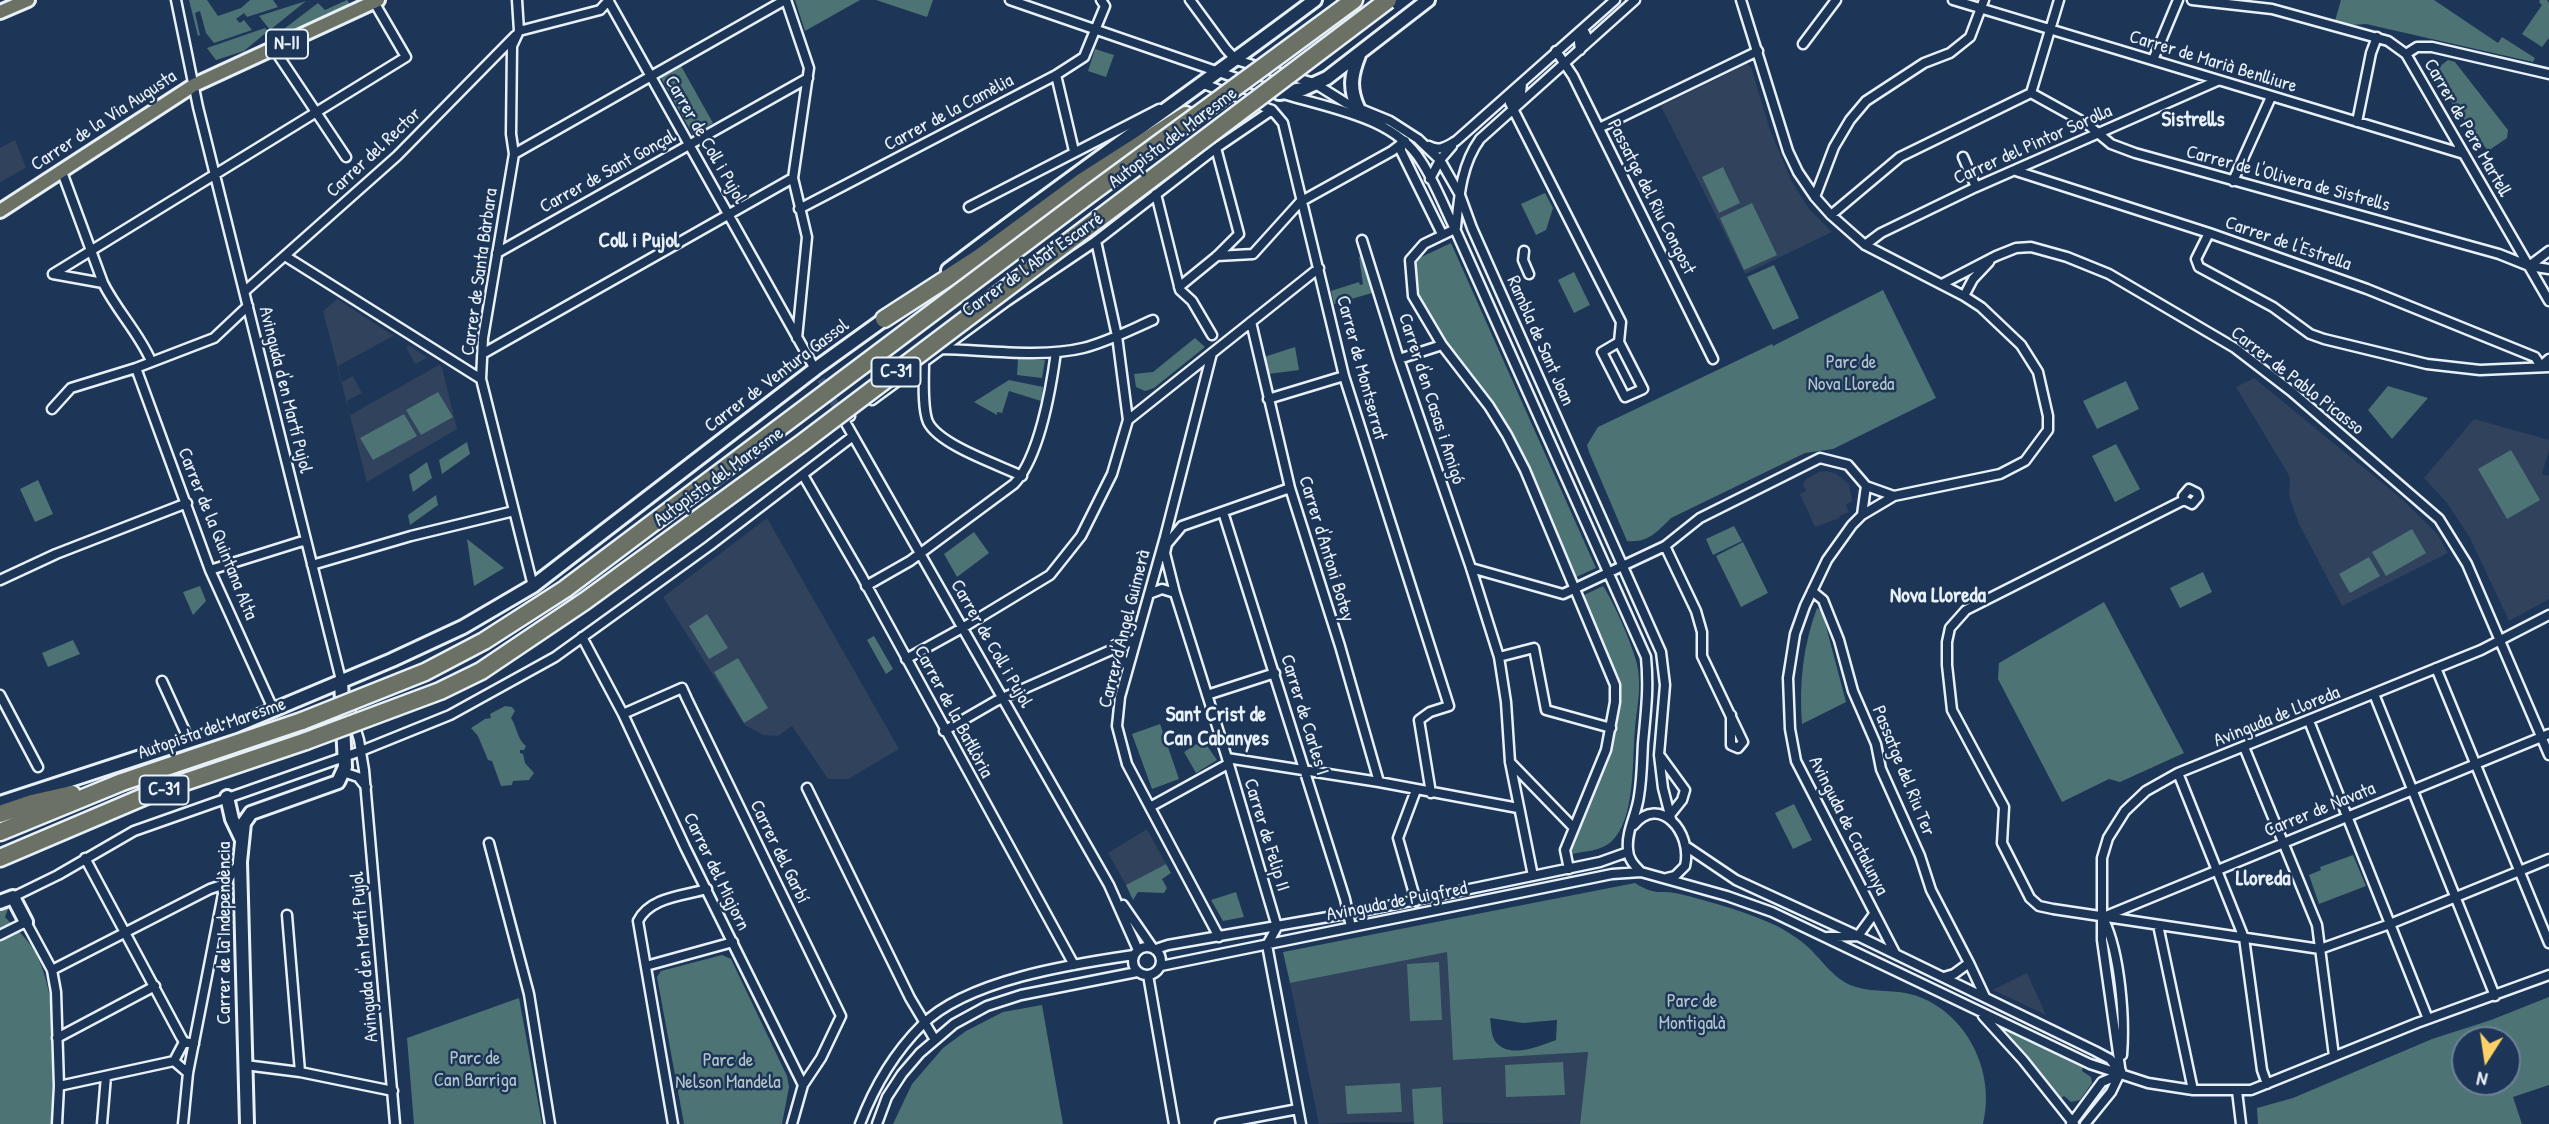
<!DOCTYPE html>
<meta charset="utf-8">
<style>
body{margin:0}
#map{position:relative;width:2549px;height:1124px;overflow:hidden;background:#1d3557;font-family:"Patrick Hand",sans-serif}
canvas{display:block}
.north{position:absolute;left:2451px;top:1026px;width:70px;height:70px;box-sizing:border-box;background:#1d3557;border:2px solid #6e8097;border-radius:50%;rotate:192deg;font-size:19px;font-weight:700;line-height:28px;text-align:center;color:#e8f1f8}
.north::after{content:'';display:block;margin:auto;width:24px;height:32px;background:#ffd166;clip-path:polygon(50% 0,100% 100%,50% 72%,0 100%)}
</style>
<div id="map">
<canvas width="2549" height="1124"></canvas>
<div class="north">N</div>
</div>
<script>
const c = document.querySelector('canvas').getContext('2d');
c.lineJoin = 'round';
function fillPath(path, color) { c.fillStyle = color; c.fill(path, 'evenodd'); }
function trace(path, color, width, dash) { c.strokeStyle = color; c.lineWidth = width; c.lineCap = dash ? 'butt' : 'round'; c.setLineDash(dash || []); c.stroke(path); }
function drawText(font, color, halo, rows, align = 'center') {
  c.font = font + ' "Patrick Hand",sans-serif'; c.lineWidth = 5; c.setLineDash([]); c.textBaseline = 'middle'; c.strokeStyle = halo; c.fillStyle = color; for (const [text, x, y, turn = 0] of rows) {
    c.save(); c.translate(x, y); c.rotate((+turn || 0) * Math.PI / 180); c.textAlign = isNaN(turn) ? turn : align; if (halo) c.strokeText(text, 0, 0); c.fillText(text, 0, 0); c.restore();
  }
}
fillPath(new Path2D(`
 M1747 64 1751 67 1770 130 1792 182 1810 210 1832 232 1745 274 1661 106Z
 M15 140 26 168 0 182V148Z
 M337 299 442 367 457 429 367 482 323 311ZM393 336 408 345 406 347 415 364 427 358 439 365 350 415 347 401 362 393 353 376 342 382 338 366Z
 M2254 378 2402 499 2438 535 2448 553 2342 606 2299 524 2289 496 2290 479 2287 472 2236 387Z
 M2474 419 2549 440V450L2542 474 2549 476V599L2509 621 2470 538 2447 503 2424 478Z
 M1826 471 1835 473 1849 484 1852 501 1846 505 1849 512 1839 516 1840 518 1815 527 1800 494 1806 491 1803 485 1806 479 1819 472Z
 M767 518 899 749 848 779H828L792 726 778 736 763 735 745 725 663 597Z
 M1147 829 1166 864 1126 885 1108 853Z
 M1447 951 1453 1059 1588 1052 1580 1124 1363 1122 1319 1124 1290 983Z
 M2027 973 2046 1015 1993 990Z`), '#30425c');
fillPath(new Path2D(`
 M189 0H207L218 16 241 8 250 0H273L278 7 247 17 244 13 236 19 240 23 244 20 252 30 214 43 206 33 200 11 195 13 200 35 198 36Z
 M347 0 352 7 280 41 276 35 318 3 325 10Z
 M795 0H860L805 31Z
 M876 0H933L927 17Z
 M2341 0H2434L2498 43 2502 37 2535 58 2533 62 2366 24 2352 25 2335 21Z
 M2540 0H2547L2549 3V38L2542 47 2522 34 2542 5 2539 2Z
 M306 1 270 30 259 16Z
 M265 28 268 31 244 51 216 60 207 48Z
 M1095 49 1114 55 1106 77 1088 71Z
 M2448 60 2455 62 2508 130 2507 138 2488 151 2430 74Z
 M681 66 713 123 693 135 661 78Z
 M1723 167 1740 203 1719 213 1702 177Z
 M1545 193 1553 208 1546 230 1536 235 1521 204Z
 M1752 203 1777 255 1744 270 1720 218Z
 M1451 243 1596 568 1574 578 1528 469 1442 338 1417 294 1415 260Z
 M1361 256 1372 293 1334 304 1331 291 1359 282 1360 285 1363 284 1359 257Z
 M1774 265 1799 318 1773 330 1747 277Z
 M1574 272 1590 305 1574 313 1558 280Z
 M1883 290 1936 398 1833 449 1805 453 1671 518C1657 532 1648 543 1627 541L1589 452 1587 445 1598 427 1772 344 1773 346Z
 M1195 338 1205 347 1154 388 1145 391 1136 387 1134 374 1153 372Z
 M1295 347 1299 370 1268 374 1264 357Z
 M1018 359 1045 360 1042 378 1017 375Z
 M1009 380 1043 387 1041 401 1009 391 1002 413 997 412V415L974 402Z
 M2126 381 2139 409 2097 429 2083 401Z
 M2388 386 2428 398 2392 439 2368 410Z
 M438 392 453 417 421 435 406 410Z
 M404 414 417 436 373 460 360 438Z
 M467 442 470 454 442 474 439 460Z
 M2116 444 2140 489 2115 502 2092 456Z
 M2511 450 2540 500 2507 519 2478 469Z
 M427 462 432 478 413 492 409 475Z
 M38 480 53 514 35 522 20 489Z
 M436 495 438 505 410 525 408 515Z
 M1734 526 1742 541 1713 555 1706 539Z
 M2412 529 2426 553 2386 576 2372 552Z
 M974 532 989 553 957 577 944 554Z
 M467 539 504 568 474 586Z
 M1743 542 1768 593 1741 607 1716 556Z
 M2369 557 2380 576 2350 593 2339 574Z
 M2203 572 2212 592 2180 608 2170 588Z
 M200 586 206 601 193 615 183 592Z
 M1603 586C1614 602 1632 644 1637 664 1642 686 1637 706 1635 728 1632 758 1636 818 1612 841 1602 851 1585 851 1572 854L1571 841 1609 757 1621 699 1617 697 1619 684 1582 596Z
 M2104 602 2184 753 2120 782 2109 779 2062 802 1998 679 1999 663Z
 M1817 608 1822 611 1846 702 1802 724C1799 683 1803 646 1817 608Z
 M707 614 728 648 709 659 689 626Z
 M874 636 893 669 886 674 867 640Z
 M73 640 80 654 48 667 42 653Z
 M738 658 768 708 744 723 714 672Z
 M505 706 512 707 515 711 511 718C517 727 517 739 526 746L524 750H520V753L523 754 525 763 534 773 529 780 513 781 512 785 501 786 492 761 488 760 478 736 471 728 485 719 491 718 490 714Z
 M1160 724 1179 779 1152 789 1132 734Z
 M1203 740 1217 760 1196 773 1184 752Z
 M1794 804 1812 840 1793 849 1775 813Z
 M2353 855 2366 886 2319 904 2309 875 2321 870 2320 867Z
 M1166 864 1171 873 1162 879 1167 888 1164 893 1138 892 1133 900 1126 885Z
 M1635 883C1657 897 1660 889 1680 894 1712 902 1747 912 1777 926 1788 932 1798 938 1808 947 1823 961 1835 981 1856 987 1875 993 1894 989 1914 995 1967 1012 1996 1072 1983 1124H1580L1588 1052 1453 1060 1447 952 1290 983 1283 952ZM1490 1018 1523 1023 1557 1020 1556 1040C1539 1046 1509 1060 1495 1041 1491 1035 1491 1024 1490 1018Z
 M1236 892 1244 917 1223 921 1211 900Z
 M10 904 5 917C16 929 29 940 36 954 61 1002 52 1071 52 1124H0V908Z
 M722 955 731 959 787 1076 789 1087 782 1124H684L657 977 661 971Z
 M1439 962 1442 1020 1410 1021 1407 964Z
 M2549 997V1085L2513 1097 2522 1124H2258L2257 1108 2293 1098 2432 1039 2491 1020ZM2465 1040H2507V1082H2465Z
 M519 998 542 1124H414L407 1038Z
 M1042 1005 1063 1124H893L912 1084 943 1048 966 1031 1003 1012Z
 M2004 1029 2083 1067 2082 1071 2091 1077 2092 1083 2080 1100 2071 1102 2064 1096 2061 1098Z
 M1563 1062 1565 1095 1506 1097 1505 1065Z
 M1400 1083 1402 1112 1347 1114 1345 1086Z
 M1441 1087 1443 1124H1414L1412 1089Z`), '#4d7375');
trace(new Path2D(`
 M815 369 841 415`), '#3b516f', 8, [8, 4]);
const street = new Path2D(`
 M176 0 198 107 342 684
 M517 0 519 31 512 46 511 134 514 154 483 338 481 379 533 586
 M608 0 815 369
 M786 0 809 68 793 178 807 237 797 338
 M1010 0 1268 89
 M1190 0 1226 49 1236 60 1314 83 1346 103 1390 121 1418 139 1440 160 1460 195 1472 228 1661 652 1665 685 1659 755 1663 788 1671 819
 M1741 0 1788 151 1798 172 1815 197 1831 215 1865 245 1964 296 1981 307 2021 345 2038 372 2048 416V430L2025 461 2000 474 1894 496 1862 515 1852 525 1827 560 1805 606 1795 634 1788 678 1790 729 1796 761 1895 953
 M1953 0 2464 154
 M2192 0 2272 9 2388 41 2406 54 2549 301
 M519 31 600 10 609 0
 M1803 44 1836 0
 M274 49 346 157
 M1580 50 1579 42 1586 35 1583 29
 M1556 51 1573 76 1713 359
 M2406 54 2417 47H2432L2549 74
 M2153 60 2178 0
 M1056 75 1074 151
 M1201 83 1272 110 1283 123 1344 376 1449 706 1430 712 1419 720 1431 793
 M1522 83 1521 93 1510 103 1621 322 1619 342 1602 352 1625 397 1643 389 1619 342
 M2031 93 2087 124 2111 144 2135 153 2499 254 2529 266 2549 269
 M2031 93 2059 0
 M1284 94C1331 109 1394 117 1421 161 1435 182 1444 207 1455 229L1646 657C1649 689 1646 711 1643 743 1642 761 1642 778 1639 796 1637 814 1626 831 1628 849 1628 859 1634 865 1641 872L1727 896 1772 912 2090 1064 2148 1083 2193 1090H2251L2417 1023 2549 975
 M2357 122 2371 53 2377 37
 M1599 128 1758 51
 M1401 143V151L1442 234
 M1429 146C1440 152 1447 146 1456 141L1615 0
 M514 154 785 0
 M1963 157 1976 187
 M2016 171 2209 233 2367 289 2535 357 2541 366
 M62 172 103 283
 M1430 179 1440 160 1452 146
 M2233 181 2271 97
 M1156 194 1180 290 1192 301 1212 335
 M1815 197 1834 147 1850 120 1866 101 1924 63 1950 53 1970 37 1984 0
 M969 207 1159 109
 M799 209 1056 75 1084 57 1105 6 1101 0
 M1831 215 1900 157 2031 93
 M1456 227C1459 197 1461 165 1480 139L1635 0
 M1455 229 1424 244 1410 260 1413 296 1442 345 1489 406 1507 435 1525 470 1615 685V702L1606 750 1565 850 1569 869
 M2209 233 2196 259 2199 267 2273 307 2310 334 2324 339 2427 364 2480 370 2549 367
 M1362 240 1399 359 1471 568 1499 657 1506 702 1510 762 1533 876
 M1865 245 1881 233 1976 187 2217 81
 M1524 251 1523 260 1529 274
 M497 253 808 78
 M285 256 481 379
 M1217 256 1253 254 1300 202 1392 151 1405 141
 M2529 266 2549 251
 M53 274 406 57 374 2
 M53 274 103 283C117 311 139 333 151 361
 M1942 284 1996 256 2016 248 2031 247 2067 257 2109 274 2235 348 2291 391 2439 519 2467 564 2549 755
 M1179 287 1217 256 1239 234 1216 148
 M245 291 397 156 515 36
 M1964 296 1973 279 1989 262
 M1251 322 1290 488 1340 646 1379 782
 M942 349C984 350 1043 358 1083 348 1107 342 1130 330 1153 320
 M484 353 793 178
 M1212 353 1165 537 1120 697 1117 726 1127 764 1219 937
 M1399 359 1442 345
 M924 362C924 377 922 408 928 422 939 445 999 465 1022 476
 M2541 366 2549 359
 M136 368 210 570 274 711
 M1268 399 1344 376
 M872 400 1007 301 1096 241 1216 148 1272 110
 M52 409 71 388 136 368 214 338 248 306
 M850 416 844 420 1109 885 1138 950
 M1128 420 1319 268
 M803 475 861 575 1074 965
 M2184 500 2192 504 2198 497 2197 493 2189 489 2183 496 2184 500 1966 610 1950 628 1947 642V665L1952 710 2004 807 2002 843 2030 898 2039 906 2053 909 2320 949 2390 924 2549 859
 M1223 512 1345 899 1351 927
 M1862 515 1866 486
 M1665 546 1696 611 1702 632V656L1743 742 1738 748 1731 745V715
 M312 565 411 536 514 511
 M1471 568 1563 594 1665 546 1700 518 1820 458 1848 465 1866 486 1894 496
 M210 570 306 540
 M0 580 56 554 187 503
 M866 586 910 561 1014 484C1039 458 1051 389 1056 352
 M1812 591 1823 600 1839 640 1853 691 1876 744 1881 769 1920 856 1931 890 1969 963 1954 974 1944 977
 M1149 594 1162 589 1175 593
 M582 637 623 714 685 847 803 1085 792 1124
 M1115 648 1128 667
 M1499 657 1534 648 1546 710 1611 728
 M906 659 964 627 1050 575 1081 536 1112 474 1128 420 1117 336 1096 241
 M2436 668 2549 943
 M162 681 189 740
 M2374 694 2495 996
 M0 695 38 767
 M1207 695 1275 673
 M348 703 359 740 364 770 395 1124
 M623 714 682 688 687 699 841 1016 821 1058 803 1085
 M2309 721 2428 1019
 M944 731 996 701 1136 639
 M2244 747 2317 925 2334 1056
 M1661 757 1685 790 1682 800 1670 815
 M1227 758 1379 782 1518 808
 M1510 762 1573 827
 M343 772 358 777 366 787
 M2178 773 2244 938 2262 1070 2267 1084
 M807 788 910 998 935 1040
 M1416 790 1398 838 1416 901
 M1150 807 1228 764
 M1634 825C1659 794 1693 832 1685 866L1675 876 1667 878
 M489 843 529 994 550 1124
 M1687 847 1736 880 1858 936 2095 1051 2110 1059 2119 1071
 M85 858 181 1037 184 1042 194 1044
 M13 897 58 875 134 831 361 751 450 715 555 657 709 546 853 436
 M1123 905 1152 947
 M287 915 300 1072
 M2106 916 2549 734
 M2104 920C2120 954 2125 1017 2122 1055
 M2158 925 2193 1090
 M1277 927 1227 758 1175 593 1165 553 1167 544 1182 526 1290 488
 M1277 927 1267 945 1301 1124
 M0 935 26 922 52 970 56 992 59 1086 57 1124
 M1858 936 1874 914
 M1828 937 1857 936
 M1133 961a14 14 0 1 1 28 0a14 14 0 1 1-28 0Z
 M1156 949 1168 945 1368 910 1600 862 1628 852
 M1969 963 1985 997
 M646 966 733 942
 M1161 966 1612 874 1641 872
 M52 970 210 889 225 884
 M1148 975 1174 1124
 M1983 1016 2023 1060 2074 1124
 M57 1038 155 986
 M174 1061 184 1042
 M245 1065 300 1072 393 1091
 M2121 1074 2102 940V858L2108 838 2125 811 2146 791 2178 773 2481 650 2549 615
 M59 1086 174 1061 188 1073
 M2237 1091 2241 1124
 M102 1124 106 1076
 M183 1124 188 1073 225 884 238 865
 M673 1124 638 921C650 897 683 896 707 889
 M860 1124C874 1087 894 1053 922 1025 967 980 1072 964 1134 955
 M877 1124 887 1097 902 1074 920 1053 954 1024 987 1006 1021 995 1137 972
 M1220 1124 1298 1109
 M2071 1124 2102 1082 2121 1074
 M2085 1124 2111 1092 2121 1071`);
const secondary = new Path2D(`
 M1279 93 1303 89 1327 78 1428 0
 M1358 108C1349 88 1351 75 1359 55
 M948 270C1069 177 1194 91 1315 0
 M227 797 232 819 242 840
 M0 803 235 726 392 660 463 627 533 586 815 369 890 315
 M0 902 13 897 26 922
 M247 1124 240 862 244 823 251 813 338 782 345 767 341 680`);
const primary = new Path2D(`
 M0 12 28 0
 M0 211 194 85 378 0`);
const highway = new Path2D(`
 M1282 53 1354 0
 M884 319 980 257 1083 181 1186 115
 M0 814 32 803 72 794
 M0 832 122 782 302 721
 M0 858 155 792 306 741`);
trace(street, '#e8f1f8', 13);
trace(secondary, '#e8f1f8', 18);
trace(primary, '#e8f1f8', 18);
trace(highway, '#e8f1f8', 21);
trace(street, '#1d3557', 8);
trace(secondary, '#1d3557', 12);
trace(primary, '#6b7165', 12);
trace(highway, '#6b7165', 16);
const highwayBridge = new Path2D(`
 M302 721 425 672 484 641 565 589 1094 191 1282 53
 M306 741 440 691 481 671 585 601 802 443 1388 0`);
trace(highwayBridge, '#e8f1f8', 21, []);
trace(highwayBridge, '#6b7165', 16);
for (const [x, y, w] of [
 [287,44,42],
 [896,372,49],
 [164,790,49]
]) { const box = new Path2D(); box.roundRect(x - w / 2, y - 14.5, w, 29, 5); c.fillStyle = '#1d3557'; c.fill(box); trace(box, '#e8f1f8', 2); }
drawText('bold 18px', '#e8f1f8', null, [
 ["N-II",287,44],
 ["C-31",896,372],
 ["C-31",164,790]
]);
drawText('19px', '#e8f1f8', '#1d3557', [
 ["Carrer de Marià Benlliure",2213,62,17],
 ["Carrer de la Camèlia",949,113,-28],
 ["Carrer de la Via Augusta",104,121,-33],
 ["Carrer de Pere Martell",2467,128,60],
 ["Autopista del Maresme",1173,138,-37],
 ["Carrer de Coll i Pujol",705,140,60],
 ["Carrer del Pintor Sorolla",2033,145,-24],
 ["Carrer del Rector",374,153,-43],
 ["Carrer de Sant Gonçal",608,172,-29],
 ["Carrer de l'Olivera de Sistrells",2288,179,15],
 ["Passatge del Riu Congost",1651,197,63],
 ["Carrer de l'Estrella",2288,244,19],
 ["Carrer de l'Abat Escarré",1033,265,-35],
 ["Carrer de Santa Bàrbara",480,272,-82],
 ["Rambla de Sant Joan",1540,341,66],
 ["Carrer de Montserrat",1361,368,75],
 ["Carrer de Ventura Gassol",777,376,-37],
 ["Carrer de Pablo Picasso",2297,381,38],
 ["Avinguda d'en Martí Pujol",285,390,76],
 ["Carrer d'en Casas i Amigó",1431,399,72],
 ["Autopista del Maresme",719,477,-36],
 ["Carrer de la Quintana Alta",217,534,68],
 ["Carrer d'Antoni Botey",1326,549,73],
 ["Carrer d'Àngel Guimerà",1125,629,-76],
 ["Carrer de Coll i Pujol",991,644,60],
 ["Carrer de la Batllòria",953,712,62],
 ["Carrer de Carles I",1304,715,73],
 ["Avinguda de Lloreda",2277,717,-22],
 ["Autopista del Maresme",212,729,-19],
 ["Passatge del Riu Ter",1903,771,68],
 ["Carrer de Navata",2320,810,-22],
 ["Avinguda de Catalunya",1848,826,63],
 ["Carrer de Felip II",1266,835,73],
 ["Carrer del Garbí",779,852,64],
 ["Carrer del Migjorn",716,872,64],
 ["Avinguda de Puigfred",1397,902,-11],
 ["Carrer de la Independència",225,933,-90],
 ["Avinguda d'en Martí Pujol",365,957,-95]
]);
drawText('19px', '#b2c5ca', '#1d3557', [
 ["Parc de",1851,363],
 ["Nova Lloreda",1851,385],
 ["Parc de",1692,1002],
 ["Montigalà",1692,1024],
 ["Parc de",475,1059],
 ["Can Barriga",475,1081],
 ["Parc de",728,1061],
 ["Nelson Mandela",728,1083]
]);
drawText('bold 21px', '#e8f1f8', '#1d3557', [
 ["Sistrells",2193,120],
 ["Coll i Pujol",639,241],
 ["Nova Lloreda",1938,596],
 ["Sant Crist de",1216,715],
 ["Can Cabanyes",1216,739],
 ["Lloreda",2263,879]
]);
</script>
